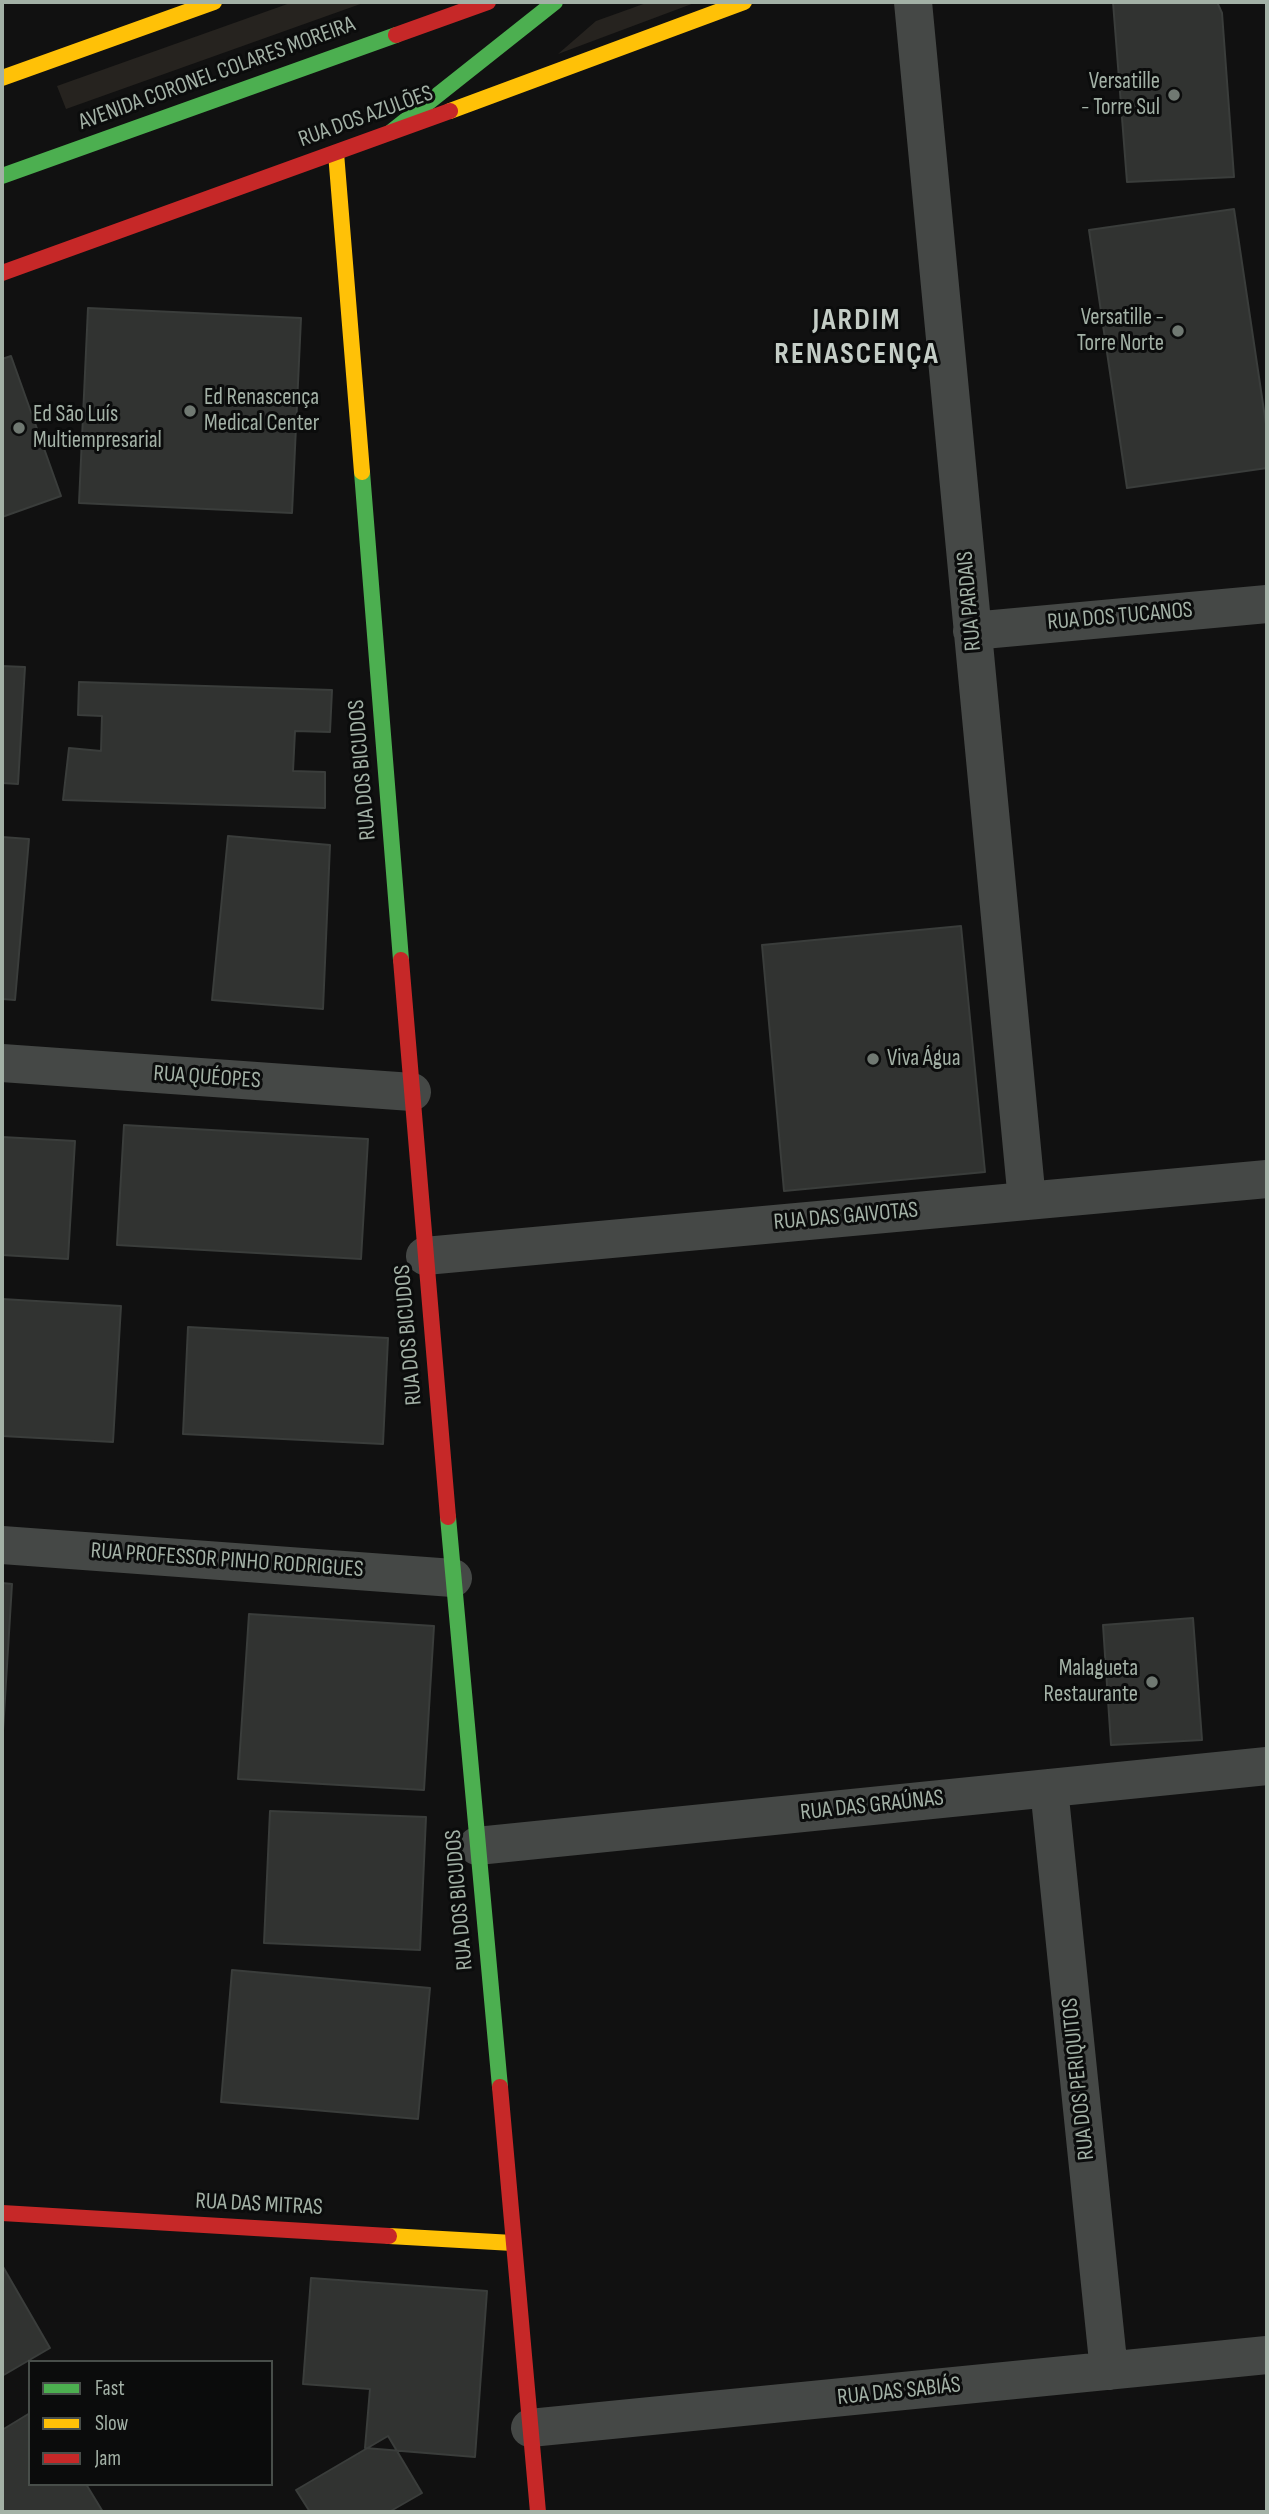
<!DOCTYPE html>
<meta charset="utf-8">
<style>
body{margin:0}
#map{position:relative;width:1269px;height:2514px;overflow:hidden;background:#111;font-family:"Sofia Sans Condensed",sans-serif}
canvas{display:block}
.frame{position:absolute;inset:0;border:4px solid #a3b1a6;pointer-events:none}
.legend{position:absolute;left:28px;top:2360px;width:245px;height:126px;box-sizing:border-box;background:#0b0c0c;border:2px solid #484e4a;margin:0;padding:9px 12px;list-style:none;font-size:21px;color:#a3b1a6}
.legend li{display:flex;align-items:center;gap:14px;height:35px}
.legend b{width:35px;border:2px solid #484e4a}
</style>
<div id="map">
<canvas width="1269" height="2514"></canvas>
<div class="frame"></div>
<ul class="legend">
<li><b style="height:9px;background:#4caf50"></b>Fast</li>
<li><b style="height:9px;background:#ffc107"></b>Slow</li>
<li><b style="height:9px;background:#c62828"></b>Jam</li>
</ul>
</div>
<script>
const c = document.querySelector('canvas').getContext('2d');
c.lineJoin = 'round';
function fillPath(path, color) { c.fillStyle = color; c.fill(path, 'evenodd'); }
function trace(path, color, width, dash) { c.strokeStyle = color; c.lineWidth = width; c.lineCap = dash ? 'butt' : 'round'; c.setLineDash(dash || []); c.stroke(path); }
function drawText(font, color, halo, rows, align = 'center') {
  c.font = font + ' "Sofia Sans Condensed",sans-serif'; c.lineWidth = 6; c.setLineDash([]); c.textBaseline = 'middle'; c.strokeStyle = halo; c.fillStyle = color; for (const [text, x, y, turn = 0] of rows) {
    c.save(); c.translate(x, y); c.rotate((+turn || 0) * Math.PI / 180); c.textAlign = isNaN(turn) ? turn : align; if (halo) c.strokeText(text, 0, 0); c.fillText(text, 0, 0); c.restore();
  }
}
fillPath(new Path2D(`
 M293 2H366L66 109 57 86Z
 M649 2H697L558 54 596 21Z`), '#26231f');
const building = new Path2D(`
 M1113 2H1217L1222 13 1234 177 1127 182Z
 M1234 209 1267 431V468L1127 488 1089 230Z
 M88 308 301 318 292 513 79 503Z
 M11 356 61 496 2 517V359Z
 M2 666 25 667 18 784 2 783Z
 M79 682 332 690 330 732 295 731 293 771 325 772V808L63 800 69 748 101 751 102 716 78 715Z
 M228 836 330 845 323 1009 212 1000Z
 M2 837 29 839 15 1000 2 999Z
 M961 926 985 1172 784 1191 762 945Z
 M124 1125 368 1139 361 1259 117 1245Z
 M2 1137 75 1141 68 1259 2 1255Z
 M2 1299 121 1306 113 1442 2 1436Z
 M188 1327 388 1338 383 1444 183 1434Z
 M2 1583 12 1584 2 1747Z
 M249 1614 434 1626 424 1790 238 1779Z
 M1193 1618 1202 1740 1111 1745 1103 1625Z
 M270 1811 426 1817 420 1950 264 1943Z
 M232 1970 430 1988 418 2119 221 2102Z
 M2 2265 50 2348 2 2376Z
 M311 2278 487 2291 475 2457 365 2448 370 2389 303 2384Z
 M30 2413V2484H86L103 2512H2V2430Z
 M388 2436 422 2493 389 2512H310L296 2490Z`);
fillPath(building, '#313331');
trace(building, '#3a3d3b', 2);
trace(new Path2D(`
 M913 2 1027 1201
 M972 631 1267 604
 M2 1063 412 1092
 M425 1256 1267 1179
 M2 1545 453 1578
 M1049 1788 1109 2371
 M477 1846 1267 1766
 M530 2428 1267 2355`), '#454846', 38);
trace(new Path2D(`
 M391 132 555 2
 M2 176 396 35
 M362 472 401 960
 M448 1517 500 2087`), '#4caf50', 16);
trace(new Path2D(`
 M2 78 214 2
 M450 111 744 2
 M336 153 362 472
 M389 2236 513 2243`), '#ffc107', 16);
trace(new Path2D(`
 M396 35 488 2
 M2 273 450 111
 M401 960 448 1517
 M500 2087 538 2512
 M2 2213 389 2236`), '#c62828', 16);
for (const [x, y, r, color] of [
 [1174,95,7,"#707972"],
 [1178,331,7,"#707972"],
 [190,411,7,"#707972"],
 [19,428,7,"#707972"],
 [873,1059,7,"#707972"],
 [1152,1682,7,"#707972"]
]) { const dot = new Path2D(); dot.arc(x, y, r, 0, 2 * Math.PI); c.fillStyle = color; c.fill(dot); trace(dot, '#0b0c0c', 2.5); }
drawText('23px', '#a3b1a6', '#0b0c0c', [
 ["AVENIDA CORONEL COLARES MOREIRA",217,74,-20],
 ["RUA DOS AZULÕES",366,117,-20],
 ["RUA PARDAIS",970,601,-95],
 ["RUA DOS TUCANOS",1120,617,-5],
 ["RUA DOS BICUDOS",363,770,-95],
 ["RUA QUÉOPES",207,1078,4],
 ["RUA DAS GAIVOTAS",846,1217,-5],
 ["RUA DOS BICUDOS",409,1335,-95],
 ["RUA PROFESSOR PINHO RODRIGUES",227,1561,4],
 ["RUA DAS GRAÚNAS",872,1806,-6],
 ["RUA DOS BICUDOS",460,1900,-95],
 ["RUA DOS PERIQUITOS",1079,2079,-96],
 ["RUA DAS MITRAS",259,2205,3],
 ["RUA DAS SABIÁS",899,2392,-6]
]);
drawText('23px', '#a3b1a6', '#0b0c0c', [
 ["Versatille",1160,82],
 ["- Torre Sul",1160,108],
 ["Versatille -",1164,318],
 ["Torre Norte",1164,344],
 ["Ed Renascença",204,398,"left"],
 ["Medical Center",204,424,"left"],
 ["Ed São Luís",33,415,"left"],
 ["Multiempresarial",33,441,"left"],
 ["Viva Água",887,1059,"left"],
 ["Malagueta",1138,1669],
 ["Restaurante",1138,1695]
], 'right');
c.letterSpacing = '2px';
drawText('bold 30px', '#c4cdc6', '#0b0c0c', [
 ["JARDIM",857,321],
 ["RENASCENÇA",857,355]
]);
c.letterSpacing = '0px';
</script>
